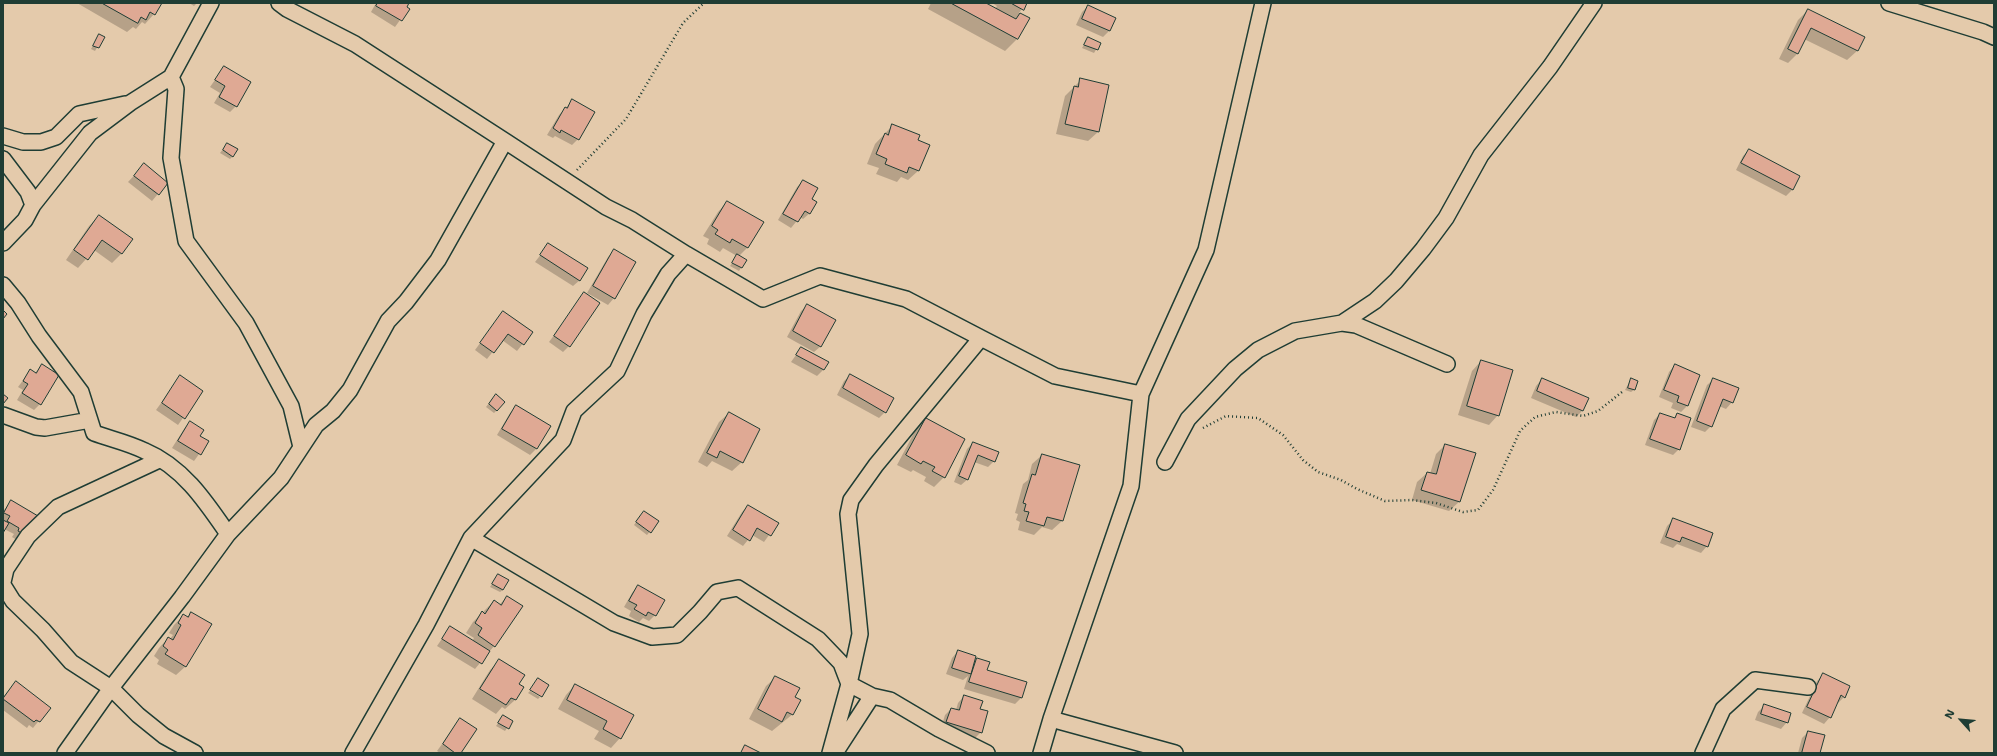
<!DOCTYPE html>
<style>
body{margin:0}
#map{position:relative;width:1997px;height:756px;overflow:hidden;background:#e4caab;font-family:"Shantell Sans",sans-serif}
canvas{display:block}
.frame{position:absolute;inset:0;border:4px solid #1f3d34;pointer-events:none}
.north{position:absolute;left:1941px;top:700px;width:40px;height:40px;-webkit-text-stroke:3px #e4caab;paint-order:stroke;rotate:297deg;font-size:11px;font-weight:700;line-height:16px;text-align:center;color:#1f3d34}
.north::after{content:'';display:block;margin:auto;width:14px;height:18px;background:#1f3d34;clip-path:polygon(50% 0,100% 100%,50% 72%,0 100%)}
</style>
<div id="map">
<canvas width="1997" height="756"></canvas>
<div class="frame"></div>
<div class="north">N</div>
</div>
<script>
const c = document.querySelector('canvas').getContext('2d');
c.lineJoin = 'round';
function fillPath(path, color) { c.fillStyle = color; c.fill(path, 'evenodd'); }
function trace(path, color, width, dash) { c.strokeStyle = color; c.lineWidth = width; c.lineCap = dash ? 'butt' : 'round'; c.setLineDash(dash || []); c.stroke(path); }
fillPath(new Path2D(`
 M77 3H160L154 14 145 24 142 22 136 29 133 27 127 32Z
 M189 3H197L194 6Z
 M376 3H409L405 7 408 9 395 27 371 12Z
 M931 3H984L995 9 997 6 992 3H1026L1019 13 1028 18 1018 38 1005 51 928 9Z
 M1088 6 1115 18 1109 31 1103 37 1076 25 1082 12Z
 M1808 10 1863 37 1857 51 1847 60 1804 39 1797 54 1788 63 1779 59 1798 20Z
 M99 35 103 37 95 51 91 49Z
 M1088 38 1100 43 1094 53 1082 48Z
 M224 67 236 106 230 112 214 103 220 93 210 87Z
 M1081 80 1108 86 1098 132 1088 141 1056 134 1065 96Z
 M573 100 578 139 572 145 555 136 553 138 547 135 559 115Z
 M893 125 917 140 928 145 918 171 908 180 901 177 897 182 876 174 879 168 867 164 875 144Z
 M227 144 233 156 230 159 220 153Z
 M1749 150 1792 190 1786 196 1736 170 1743 156Z
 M144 165 167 183 152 201 128 182Z
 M804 181 811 199 810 213 803 219 800 217 791 228 778 220 797 187Z
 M727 202 763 222 747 248 739 256 746 260 739 271 730 266 737 256 723 248 720 252 707 244 709 239 703 236 718 212Z
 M99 216 122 253 112 263 94 250 78 268 66 260 89 226Z
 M549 244 580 280 573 286 535 262Z
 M614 251V298L608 305 587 293 608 257Z
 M585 294 569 346 563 352 549 342Z
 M808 305 821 346 814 352 787 337 801 311Z
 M503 312 532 332 517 351 502 340 487 359 475 350Z
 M801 348 824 369 817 376 791 362Z
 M1481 361 1498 415 1489 425 1458 415 1472 371Z
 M42 365 40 404 34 410 17 400 23 390 18 387 30 371 35 373Z
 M1675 365 1699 375 1687 406 1681 412 1671 408 1673 403 1659 397 1669 372Z
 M851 375 885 412 879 418 837 395 844 381Z
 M180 377 202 391 178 425 156 410Z
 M1542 379 1587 399 1582 411 1576 417 1531 398 1536 386Z
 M1631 379 1634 390 1631 392 1625 390Z
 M1714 379 1732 402 1726 409 1719 406 1711 426 1705 432 1691 427 1707 385Z
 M493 398 497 410 494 413 486 407Z
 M516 407 549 426 536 449 530 455 497 435 510 413Z
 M729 413 742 462 732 471 712 461 707 467 698 462 719 422Z
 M1660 414 1673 419 1677 415 1679 449 1673 455 1645 445 1654 420Z
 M926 419 944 477 934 487 924 481 926 477 913 470 911 472 897 465 916 429Z
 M190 422 199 437 208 442 194 461 172 448 184 429Z
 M973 443 994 461 988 467 974 462 968 479 961 485 954 482 967 449Z
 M1445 445 1474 454 1459 502 1449 511 1412 500 1417 482 1427 473 1430 474 1436 454Z
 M1042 455 1062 521 1052 530 1042 527 1034 535 1018 530 1020 522 1016 520 1018 514 1015 513 1023 484 1028 480 1032 464Z
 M11 502 37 516 20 542 12 537 14 534 4 529 3 531V511Z
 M748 506 777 524 764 542 752 535 743 546 727 536 742 512Z
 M641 515 658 522 647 535 634 525Z
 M1673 520 1707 546 1701 553 1677 544 1673 548 1660 543 1667 526Z
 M498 575 503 590 500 592 490 587Z
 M638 586 655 615 649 621 643 618 639 622 629 616 631 611 624 607 632 593Z
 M507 597 494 646 475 669 437 646 450 627 472 641 474 638 466 633 473 622 494 601 499 605Z
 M191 613 186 666 176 675 157 664 159 660 154 656 159 648 168 638 170 639 173 635 169 633 174 625 184 615 187 617Z
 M958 651 973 663 977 659 986 671 1025 683 1021 698 1015 704 964 689 968 676 963 680 946 674 952 658Z
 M500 660 518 684 523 687 515 700 505 709 502 707 496 714 472 699 490 670Z
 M1823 675 1844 697 1838 703 1837 702 1830 717 1824 724 1802 713 1817 681Z
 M776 677 794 697 793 714 772 731 749 719 766 686Z
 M16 682 49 708 33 728 29 725 27 728 3 710V697Z
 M575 685 633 716 620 738 611 748 594 739 599 731 558 709 566 695Z
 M530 691 540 697 538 699 528 693Z
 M964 696 981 732 975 738 941 728 945 715 951 709 956 710 958 703Z
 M1764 706 1787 722 1781 729 1755 720 1758 712Z
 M503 716 512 721 505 731 496 726Z
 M460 719 459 753H440L437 751Z
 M1808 732 1819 753H1798L1802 738Z`), '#0003');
const building = new Path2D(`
 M102 3H162L155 15 150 12 146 20 141 17 138 23Z
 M378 3H409L407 7 410 9 402 21 376 6Z
 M951 3H986L1016 19 1020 13 1030 18 1018 39Z
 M1011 3H1027L1024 10Z
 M1088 5 1116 18 1110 31 1082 19Z
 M1808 9 1865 37 1858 51 1811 28 1798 54 1788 49Z
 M99 34 105 37 99 48 93 46Z
 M1088 37 1101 43 1098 50 1084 45Z
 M224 66 251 82 237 107 219 97 225 86 215 80Z
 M1080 78 1109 85 1099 132 1065 124 1074 86 1078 87Z
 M572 99 595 112 579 140 561 130 560 133 553 128 565 107 567 108Z
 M892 124 920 135 918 140 930 145 919 171 909 167 907 173 885 164 887 159 876 154 885 133 888 135Z
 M227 143 238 149 233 157 223 150Z
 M1749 149 1800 176 1793 190 1741 163Z
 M144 163 168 183 159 195 134 176Z
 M803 180 818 188 812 199 817 202 810 214 805 211 798 222 783 214Z
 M727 201 764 222 748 248 732 239 730 243 715 234 718 230 712 226Z
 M99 215 133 239 122 254 102 240 88 260 74 250Z
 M548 243 588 268 580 281 540 255Z
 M614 249 636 262 615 299 593 286Z
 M737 254 747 260 742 268 732 263Z
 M584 292 600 303 570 347 554 336Z
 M807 304 836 320 821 347 793 331Z
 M3 310 7 314 3 319Z
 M503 311 533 332 524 345 508 334 494 353 480 343Z
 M801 347 829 362 824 370 796 355Z
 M1481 360 1513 370 1499 416 1467 406Z
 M42 364 59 375 41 405 22 393 28 384 23 381 30 369 36 373Z
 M1675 364 1700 375 1688 406 1677 402 1679 396 1664 390Z
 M850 374 894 398 886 413 843 388Z
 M180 375 203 391 185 419 162 403Z
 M1542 378 1589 398 1583 411 1537 391Z
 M1631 378 1638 381 1635 390 1628 388Z
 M1713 378 1739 388 1733 403 1723 399 1712 427 1697 421Z
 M3 394 8 398 3 404Z
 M496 394 505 402 497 411 489 404Z
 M516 405 551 426 537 449 502 429Z
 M729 412 760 429 743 463 720 451 717 458 707 453Z
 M1660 413 1675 418 1677 413 1691 418 1680 450 1650 439Z
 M926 418 965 439 945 478 932 471 935 467 923 461 921 464 906 455Z
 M190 421 204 430 200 436 209 441 201 455 178 441Z
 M973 442 999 452 995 462 978 455 968 480 959 476Z
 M1445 444 1476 453 1460 502 1421 490 1427 472 1436 474Z
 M1042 454 1080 465 1063 521 1047 517 1044 526 1026 521 1029 512 1024 511 1026 504 1023 503 1032 474 1035 475Z
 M11 500 38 516 27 536 18 531 19 528 7 521 10 516 4 513Z
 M748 505 779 523 771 536 757 528 750 541 733 530Z
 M644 511 659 521 651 533 636 522Z
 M1673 518 1713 533 1708 547 1682 537 1680 542 1666 537Z
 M3 520 9 523 3 533Z
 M498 574 509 580 503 590 492 584Z
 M638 585 665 600 656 616 648 612 646 616 634 609 637 605 629 601Z
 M507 596 523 606 495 647 478 635 482 628 475 623 482 611 485 614 494 600 501 605Z
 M191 612 212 624 186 667 165 654 168 650 163 646 168 637 173 640 181 625 178 623 183 614 188 617Z
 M450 626 490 651 482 664 442 639Z
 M958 650 976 656 971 674 952 668Z
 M977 658 990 662 987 670 1027 682 1022 698 969 682Z
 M499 659 525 675 519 684 524 687 516 700 511 698 506 705 480 689Z
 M1823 673 1850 686 1845 698 1841 695 1831 718 1807 707Z
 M775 676 800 688 795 697 801 700 793 715 787 712 782 722 758 709Z
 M538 678 549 685 542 697 530 690Z
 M16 681 51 708 40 722 36 720 34 722 3 699Z
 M575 684 634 715 621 739 603 729 607 721 567 700Z
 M964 695 983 701 980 709 988 711 982 733 946 722 951 708 959 710Z
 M1764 704 1791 713 1788 723 1761 714Z
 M503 715 513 721 509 729 498 723Z
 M460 718 477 729 461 753H455L443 744Z
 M1808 731 1825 735 1820 753H1802Z
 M745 745 761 753H741Z`);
fillPath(building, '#dfa994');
trace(building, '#1f3d34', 1);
const minor = new Path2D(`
 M279 3 287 9 355 44 505 141
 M1889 3 1983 32 1994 37
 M171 77 176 89 171 158 186 241 246 323 291 406 301 447
 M3 136 23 142H41L56 137 79 114 125 104
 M3 159 28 192 33 205 25 220 3 243
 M33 205 90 133 130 103 171 77 211 3
 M686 254 763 299 820 276 906 299 981 338 876 465 851 500 848 514 860 634 849 684 830 753
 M3 285 18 303 39 336 81 392 94 433C111 439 129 443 145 451 183 467 206 502 228 534
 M1342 323 1375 301 1396 281 1423 249 1446 218 1481 155 1550 67 1594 3
 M981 338 1055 376 1141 394
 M3 415 36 427 45 428 90 420
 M1165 462 1188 419 1235 369 1258 350 1295 331 1342 323 1356 325 1447 364
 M471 538 614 623 652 637 677 635 700 612 717 592 738 588 818 639 841 663 849 684 872 696
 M3 582 6 569 28 536 58 507 159 460
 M3 585 13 601 43 630 71 662 111 688 182 597 228 534 281 478 316 425 333 411 350 390 388 321 406 302 438 260 505 141 606 207 632 220 686 254 668 274 644 314 617 371 574 411 563 440 471 538 426 625 353 753
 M1051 719 1175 753
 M65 753 111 688 138 715 164 736 195 753
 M835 753 872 696 890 700 939 729 987 753
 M1041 753 1051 719 1131 486 1141 394 1206 250 1263 3
 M1703 753 1723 709 1755 680 1808 687`);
trace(minor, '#1f3d34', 18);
trace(new Path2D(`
 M577 170 626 119 683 23 704 3
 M1203 428 1226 416 1258 418 1283 435 1303 460 1318 472 1341 480 1357 489 1385 501 1412 500 1436 503 1463 512 1478 510 1493 490 1520 431 1535 417 1556 412 1583 416 1598 411 1622 392`), '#1f3d34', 2.5, [1, 3]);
trace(minor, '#e4caab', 15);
</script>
